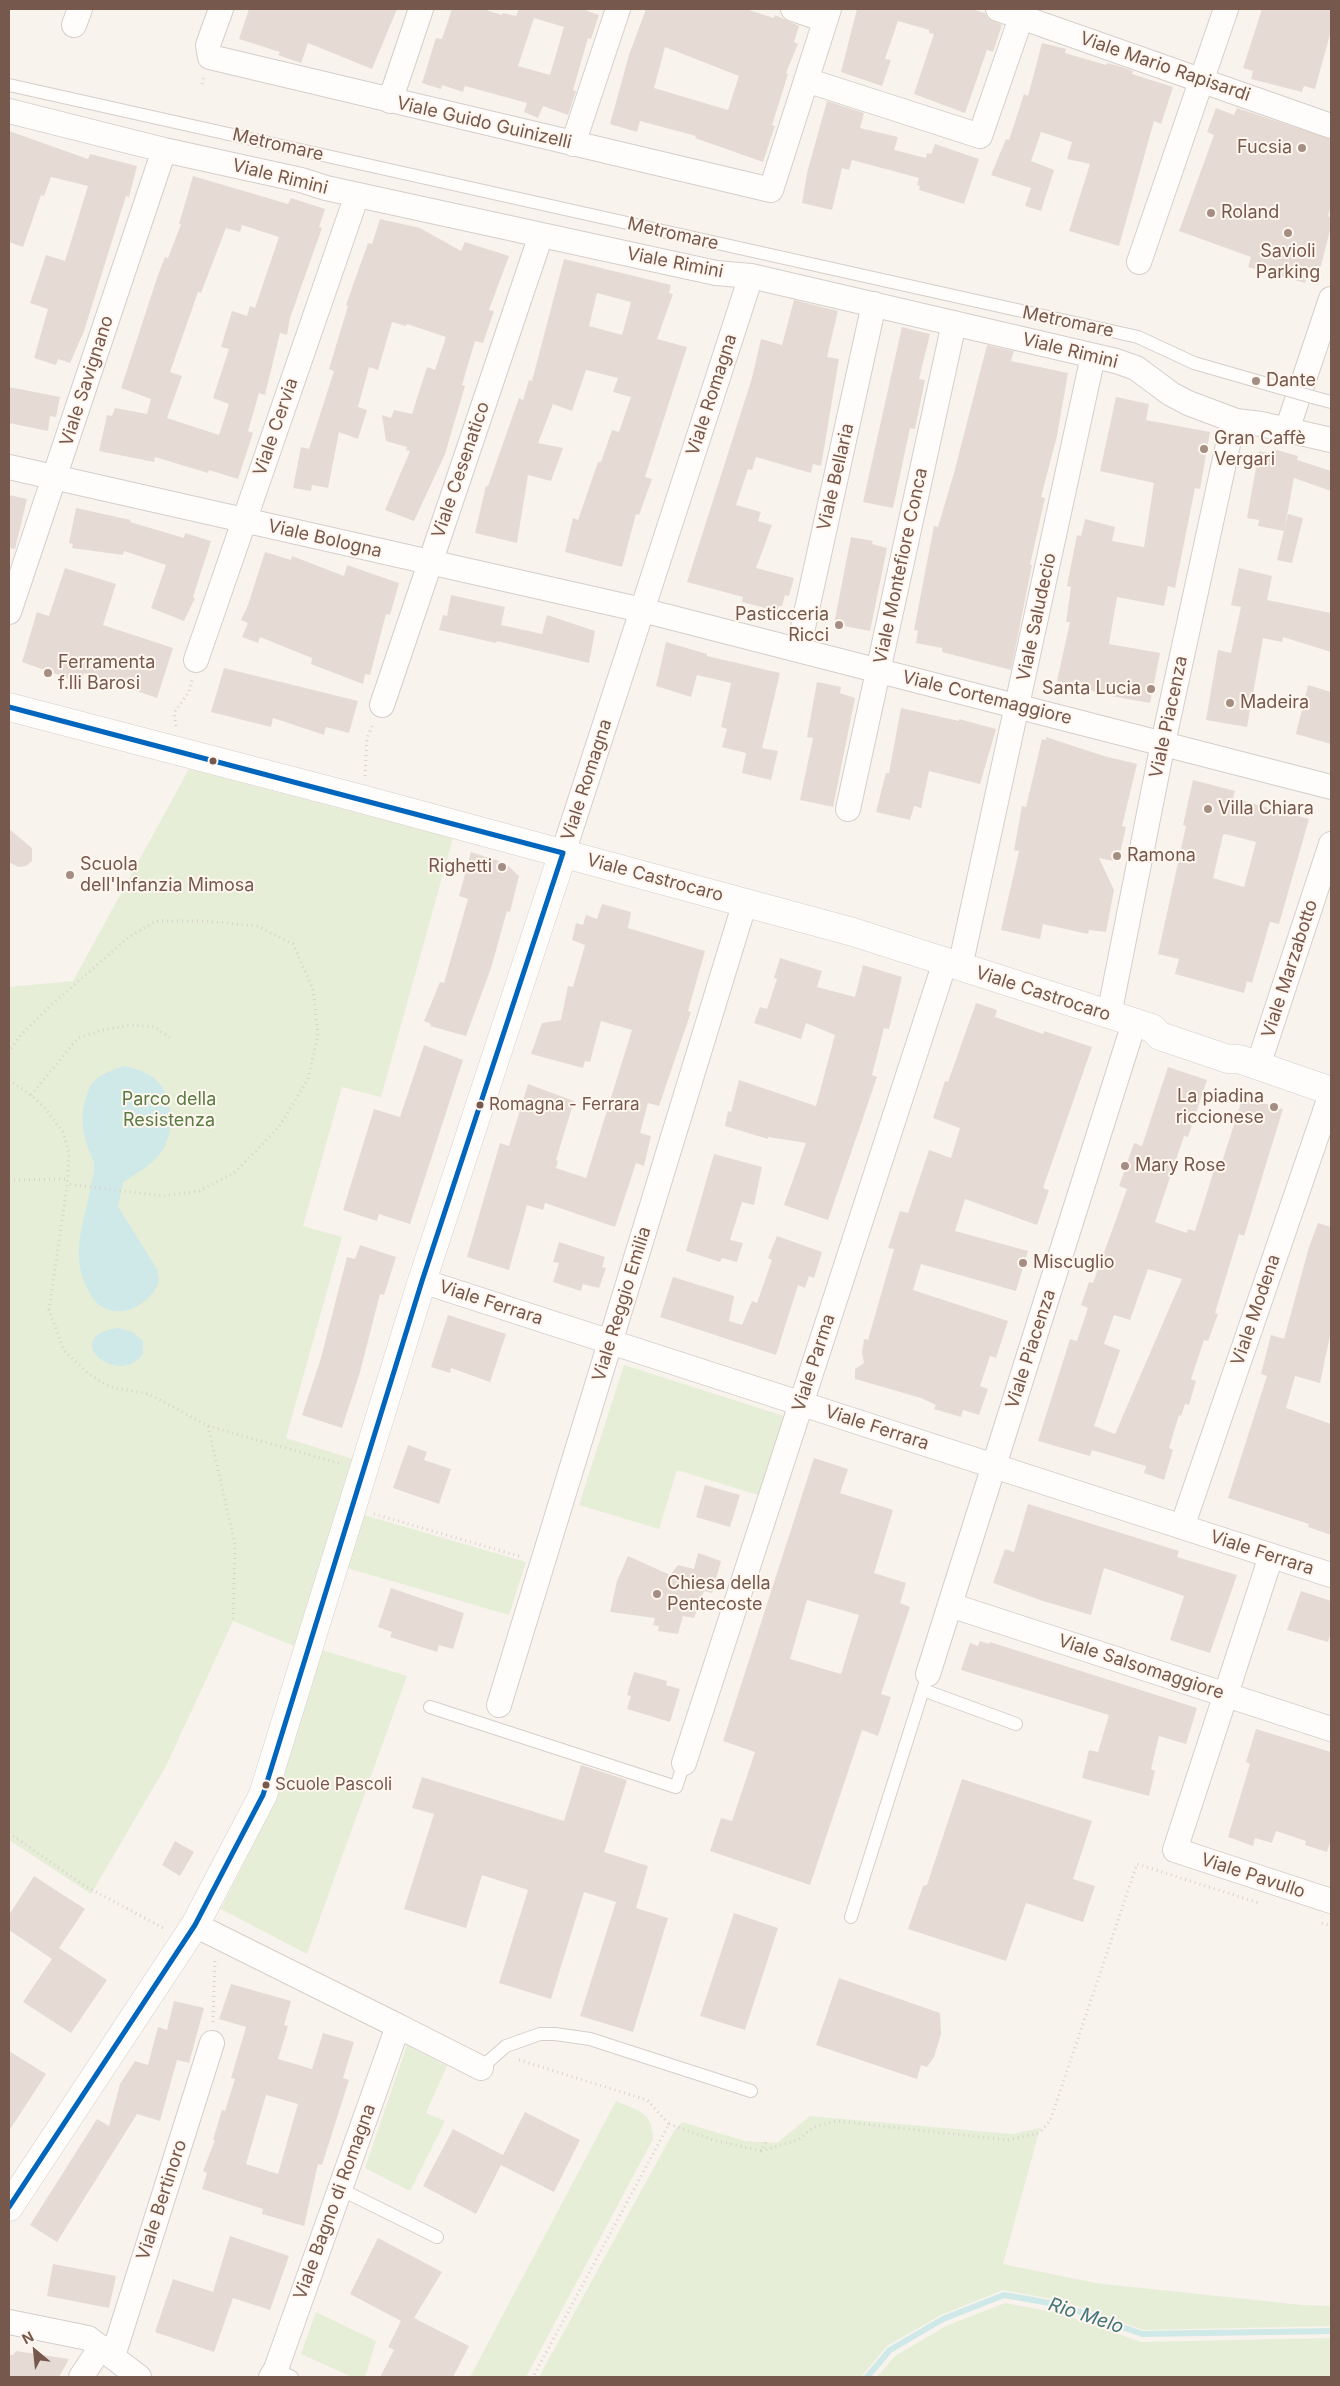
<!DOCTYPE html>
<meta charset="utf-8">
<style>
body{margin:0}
#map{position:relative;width:1340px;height:2386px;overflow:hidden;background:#f8f3ed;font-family:Inter,sans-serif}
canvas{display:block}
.frame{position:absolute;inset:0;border:10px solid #77584c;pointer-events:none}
.north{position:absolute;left:10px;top:2326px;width:50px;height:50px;-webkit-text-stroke:4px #fff7ef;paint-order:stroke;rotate:332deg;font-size:14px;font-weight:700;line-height:20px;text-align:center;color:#77584c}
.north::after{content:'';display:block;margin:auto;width:18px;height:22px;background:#77584c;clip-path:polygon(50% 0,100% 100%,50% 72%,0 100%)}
</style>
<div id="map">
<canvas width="1340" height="2386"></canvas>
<div class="frame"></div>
<div class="north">N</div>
</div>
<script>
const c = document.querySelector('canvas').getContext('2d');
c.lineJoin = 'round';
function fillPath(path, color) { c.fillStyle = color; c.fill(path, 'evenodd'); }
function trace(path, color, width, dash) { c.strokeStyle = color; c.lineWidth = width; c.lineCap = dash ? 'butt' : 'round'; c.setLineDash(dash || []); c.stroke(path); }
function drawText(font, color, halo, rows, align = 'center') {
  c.font = font + ' Inter,sans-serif'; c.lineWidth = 4; c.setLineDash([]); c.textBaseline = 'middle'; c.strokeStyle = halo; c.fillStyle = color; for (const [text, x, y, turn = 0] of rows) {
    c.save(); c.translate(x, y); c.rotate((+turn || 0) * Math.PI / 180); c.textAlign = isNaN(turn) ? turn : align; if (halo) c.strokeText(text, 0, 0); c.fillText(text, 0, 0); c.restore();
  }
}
fillPath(new Path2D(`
 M189 769 453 838 381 1097 342 1087 303 1226 342 1237 286 1438 353 1459 294 1646 233 1621 166 1766 91 1894 9 1840V987L73 981Z
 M624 1365 784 1416 758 1495 677 1470 659 1529 579 1505Z
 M364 1515 526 1562 509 1615 347 1568Z
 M322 1650 407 1676 307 1954 221 1909 275 1801Z
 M407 2045 447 2066 426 2113 445 2121 410 2191 365 2168Z
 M616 2101C637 2111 653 2111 653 2139L526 2377H470Z
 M810 2116 1012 2134 1040 2128 1003 2264 1095 2283 1302 2305 1331 2306V2326L1143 2330 1063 2301 1003 2290 941 2315 887 2346 861 2377H539L674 2131 682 2122 745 2141 777 2143Z
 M1005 2303 1059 2313 1141 2342 1331 2338V2377H877L895 2356 946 2326Z
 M316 2312 376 2341 365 2377H352L301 2354Z`), '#e6eed8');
fillPath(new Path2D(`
 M123 1066C134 1068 145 1071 155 1079 174 1095 175 1132 162 1151 152 1165 137 1173 123 1182L118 1207 157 1269C157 1272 159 1277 159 1280 158 1286 153 1293 149 1297 131 1315 103 1319 89 1292 68 1253 85 1224 91 1185 92 1179 95 1172 94 1166 94 1160 90 1153 88 1148 81 1125 80 1112 89 1089 94 1076 111 1071 123 1066Z
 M118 1328 133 1332 143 1341V1354C119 1389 57 1337 118 1328Z`), '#cfe8e8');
trace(new Path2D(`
 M867 2377 890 2350 943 2319 1004 2295 1061 2305 1142 2334 1331 2331`), '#cfe8e8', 6);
fillPath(new Path2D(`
 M249 9H397L372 69 308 43 301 63 278 55 280 52 239 39Z
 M452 9H483L502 15 503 13 516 16 519 9H582L599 15 591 39 588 38 573 90 576 91 568 115 543 106 538 118 524 112 527 103 465 86 463 92 442 85 441 89 422 83 436 38 442 39ZM534 18 564 27 550 75 518 66Z
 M646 9H745L774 18 775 15 799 26 794 42 798 44 786 73 788 74 772 125 775 126 763 162 695 138 696 136 640 121 637 132 610 124 629 55ZM665 47 739 76 728 110 654 88Z
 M857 9H971L985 13 988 18 1002 25 993 52 987 50 965 113 914 94 934 34 929 33V30L898 21 885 59 891 60 882 86 841 72Z
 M1262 9H1331V31L1315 89 1304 86 1302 92 1251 79 1253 71 1243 68Z
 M1042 43 1066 49 1065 53 1106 65 1107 63 1122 67 1133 71 1132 74 1173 87 1161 124 1154 121 1119 246 1069 231 1090 164 1067 159 1072 142 1041 132 1031 161 1054 170 1041 211 1025 206 1031 188 991 175 1006 139 1009 140 1024 94 1028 96Z
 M827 101 864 113 860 128 898 137 894 150 926 158 927 153 931 154 935 144 979 159 964 204 919 190 920 186 917 185 919 178 852 160 849 170 842 168 832 210 802 203 807 173Z
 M1216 108 1234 115 1237 108 1331 139V205L1328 216 1331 218V226L1320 270 1307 275 1305 283 1248 267 1251 257 1179 231 1214 135 1207 132Z
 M9 131 88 159 90 154 137 166 129 197 126 196 84 331 70 363 58 359 56 365 34 358 48 309 30 303 46 255 65 261 88 186 51 177 44 196 41 195 23 247 9 242Z
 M193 176 288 204 291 198 325 209 319 227 322 228 290 318 287 335 280 333 265 395 259 393 248 431 253 433 238 479 209 470 208 473 155 457 154 462 99 451 107 415 112 416 115 408 147 414 151 399 121 388 158 275 165 257 168 258 181 224H179ZM242 225 279 237 255 308 250 306 247 316 232 311 221 347 229 349 213 398 229 404 219 435 167 418 182 376 170 372 198 292 201 293 226 228 240 232Z
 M380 219 420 228 461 251 465 242 509 256 489 310 494 311 483 343 475 341 462 385 465 386 445 454 414 521 385 510 410 451 406 450 407 447 386 441 382 415 391 418 394 410 412 414 427 367 435 370 446 337 407 324 406 326 392 322 378 370 369 367 358 407 367 410 358 439 339 432 328 488 312 485 311 491 293 488 301 447 309 449 334 371 329 369 348 306 346 305 368 243 372 244Z
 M564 259 671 285 669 293 673 294 657 339 687 347 645 477 652 479 639 515 636 514 622 567 565 552 573 518 578 520 598 462H601L612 430 619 432 631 397 613 392 618 378 586 370 572 411 553 404 538 443 563 448 551 481 528 475 517 543 475 533 486 486H488L519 398 523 400 529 380 532 381ZM597 293 631 302 622 335 589 326Z
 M794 300 838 311 827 357 839 359 821 466 813 464 811 473 756 457 752 470 748 469 736 505 761 512 758 521 772 525 756 568 794 578 789 596 785 595 782 606H779L777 611 742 602 743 597 687 582 752 378 761 339 782 345Z
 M902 327 930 334 919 379 925 380 915 429 910 428 893 508 863 502Z
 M987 345 1014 351 1011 361 1068 373 1057 436 1041 497 1045 498 1030 565H1032L1011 670 942 652V648L916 643 918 631 914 630 934 526 938 527 954 473Z
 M9 387 60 397 56 417 50 416 48 431 9 423Z
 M1116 397 1149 404 1146 420 1210 432 1200 489 1195 488 1175 588 1168 586 1164 606 1117 597 1109 644 1160 653 1150 703 1111 696 1057 681 1070 622H1066L1071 587 1067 586 1077 535 1081 536 1085 519 1115 527 1112 541 1144 547 1154 483 1100 471Z
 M1273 449 1298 456 1297 460 1331 471V491L1294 478 1284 531 1258 526 1259 520 1247 518 1259 451 1272 454Z
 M9 495 27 499 15 549 9 548Z
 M76 508 131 520 130 522 184 538 185 533 211 541 193 597 195 598 184 621 151 608 166 565 124 551 123 555 72 548 73 544 69 543Z
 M1288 514 1303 518 1292 563 1277 560Z
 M851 537 873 541 872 544 887 548 870 631 834 624Z
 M265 552 291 560 292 556 344 576 347 565 399 583 390 615 386 614 370 675 365 674 363 684 311 664 312 658 260 637 258 643 242 637 248 623 241 620 248 605Z
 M65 568 116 584 103 625 173 648 157 698 84 673 81 683 22 662 37 612 49 616Z
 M1239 568 1272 576 1267 600 1331 613V652L1283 637 1282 642 1263 638 1247 727 1206 720 1218 650 1231 653 1241 607 1231 605Z
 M451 595 505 607 501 625 542 634 547 615 595 631 589 663 497 641 496 643 439 630 443 615 447 616Z
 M666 642 707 654V656L780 673 762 748 778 751 771 780 742 773 746 753 722 747 727 729 721 727 731 683 697 675 691 697 656 686Z
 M224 668 358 701 349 733 326 727 324 735 273 718 271 727 211 712Z
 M817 682 841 687 840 693 855 698 833 807 800 800 813 738 807 737Z
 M1308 685 1331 692V744L1296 734Z
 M901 708 959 721V719L996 729 980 784 929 771 921 808 914 806 910 820 876 812 886 773H889Z
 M1046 737 1104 756 1137 764 1122 826 1126 827 1118 862 1099 858 1114 890 1106 932 1089 930 1088 934 1043 924 1040 939 1001 930 1019 851 1014 850 1022 806 1026 807 1042 739 1046 740Z
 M1193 780 1235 791 1233 798 1309 819 1279 924 1270 922 1252 983 1247 981 1244 993 1175 974 1179 959 1158 954 1186 826 1183 825ZM1225 834 1256 842 1244 887 1213 878 1223 835Z
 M9 829 32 848V861L26 866 18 867 9 862Z
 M471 852 505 863 519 876 510 912 507 911 491 968 466 1036 430 1026 431 1024 424 1021 440 982 444 983 468 899 459 896Z
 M602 904 631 912 628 928 705 951 688 1011 691 1012 659 1106 648 1103 640 1133 651 1136 644 1166 636 1163 615 1227 545 1203 543 1210 527 1205 509 1270 467 1257 500 1143 509 1146 528 1084 574 1101 556 1160 558 1161 556 1168 586 1178 632 1030 601 1021 590 1062 585 1061 583 1068 531 1054 542 1023 561 1020 568 986 573 987 585 945 572 940 576 923 583 925 586 915 597 919Z
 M780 958 822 971 817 987 855 997 863 965 902 977 889 1029 884 1028 872 1075 877 1077 828 1220 784 1205 806 1143 768 1137V1139L725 1126 728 1111 731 1112 739 1080 816 1106 835 1035 806 1023 801 1039 754 1023 760 1007 767 1009 777 979 774 978Z
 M976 1003 997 1010 995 1017 1043 1034 1044 1031 1092 1047 1043 1188 1049 1190 1037 1225 965 1199 955 1231 1028 1251 1016 1291 921 1264 913 1290 1008 1321 996 1358 990 1356 980 1386 988 1389 979 1415 963 1410 961 1417 934 1409 936 1405 921 1398 855 1379V1369L864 1363 862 1353 864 1339 868 1340 894 1249 888 1248 900 1211 908 1213 929 1150 951 1158 960 1128 933 1118 945 1081 948 1082Z
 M424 1045 463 1060 410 1224 379 1214 377 1221 343 1210 374 1109 400 1117Z
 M1168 1067 1207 1080 1188 1137 1184 1136 1155 1222 1187 1233 1188 1229 1195 1231 1215 1167 1220 1168 1243 1097 1283 1109 1244 1236 1239 1234 1215 1313 1218 1314 1208 1341 1204 1340 1191 1379 1196 1381 1189 1405 1185 1404 1181 1416 1179 1415 1169 1448 1173 1450 1164 1480 1144 1473 1146 1466 1092 1450 1090 1456 1038 1441 1070 1339 1077 1341 1088 1308 1081 1305 1089 1282 1093 1283 1127 1189 1119 1186 1134 1143 1142 1146ZM1148 1269 1182 1279 1115 1434 1094 1426 1120 1350 1104 1344 1114 1315 1130 1320Z
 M714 1154 762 1167 754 1205 742 1202 730 1240 743 1243 737 1262 722 1258 720 1262 686 1251Z
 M1318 1223 1331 1227V1331L1320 1383 1295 1376 1286 1408 1331 1424V1535L1308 1527 1309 1524 1228 1498 1267 1376 1261 1374 1271 1335 1284 1339 1309 1247Z
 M777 1236 822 1252 814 1278 809 1276 805 1288 798 1285 776 1355 660 1317 673 1277 734 1296 729 1321 742 1325 752 1301 757 1303 772 1260 768 1258Z
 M559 1242 605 1257 602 1267 606 1268 599 1288 583 1284 581 1291 553 1282 559 1263 553 1262Z
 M360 1245 396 1257 384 1295 380 1294 360 1372 342 1428 302 1415 321 1358 347 1257 355 1259Z
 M448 1315 506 1334 490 1382 451 1368 450 1373 431 1367Z
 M408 1445 427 1452 424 1460 451 1469 439 1504 393 1488Z
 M814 1458 848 1469 840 1493 893 1510 874 1573 906 1583 900 1603 910 1607 881 1694 891 1697 878 1736 862 1730 810 1885 710 1851 721 1818 732 1821 755 1752 723 1741ZM807 1600 859 1615 841 1674 790 1659Z
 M705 1485 740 1495 730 1527 696 1517Z
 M1028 1504 1179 1551 1177 1557 1237 1575 1210 1653 1170 1640 1184 1596 1104 1568 1091 1615 1043 1601 993 1583 1005 1549 1014 1552Z
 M698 1553 721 1561 712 1593 704 1591 694 1618 683 1616 678 1634 658 1631 659 1626 653 1625 655 1618 610 1612 617 1581 628 1556 670 1575 678 1565 694 1569Z
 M391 1588 464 1613 453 1649 439 1645 437 1652 390 1637 392 1632 378 1627Z
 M1301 1591 1331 1601V1633L1328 1642 1287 1630Z
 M980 1641 989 1644 990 1642 1197 1708 1186 1744 1159 1736 1151 1769 1155 1771 1149 1796 1082 1778 1089 1750 1098 1752 1109 1715 961 1670 970 1643 978 1646Z
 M634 1672 667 1681 666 1685 680 1689 670 1722 627 1709 631 1696 627 1695Z
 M1256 1729 1331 1752V1839L1327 1852 1305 1845 1306 1841 1276 1831 1272 1843 1255 1838 1253 1846 1228 1837 1250 1764 1246 1762Z
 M581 1765 627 1780 604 1852 648 1866 636 1908 668 1918 633 2032 580 2016 616 1902 584 1892 551 1999 499 1983 528 1890 482 1875 466 1928 404 1909 434 1814 412 1808 422 1777 564 1821Z
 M962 1779 1092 1821 1073 1879 1095 1886 1083 1922 1026 1903 1006 1961 908 1929 923 1886 927 1885Z
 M175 1841 194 1852 180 1876 162 1865Z
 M34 1876 85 1909 59 1948 107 1980 71 2033 23 2002 52 1959 9 1930V1915Z
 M734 1913 778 1928 745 2030 700 2016Z
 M839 1978 940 2013 941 2034 934 2057 927 2067 921 2065 917 2079 816 2045Z
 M231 1984 291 2001 284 2025 288 2026 278 2059 312 2069 323 2033 354 2042 343 2078 349 2080 322 2165 318 2164 304 2226 262 2214 263 2209 202 2189 207 2173 203 2171 215 2140H213L222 2110 225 2111 235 2079 231 2078 246 2027 219 2019ZM266 2095 298 2104 278 2174 246 2164Z
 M174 2001 204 2008 189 2063 177 2060 160 2121 137 2114 57 2242 30 2225 97 2119 109 2126 120 2084 135 2061 148 2065 158 2027 167 2030Z
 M9 2051 46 2074 9 2131Z
 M525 2112 580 2140 554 2192 501 2165 476 2214 423 2186 453 2129 503 2155Z
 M230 2236 289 2256 270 2310 233 2298 214 2352 155 2332 173 2279 213 2292Z
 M378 2238 442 2272 414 2318 469 2346 453 2377H380L394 2350 388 2347 401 2321 350 2294Z
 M53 2264 116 2276 109 2308 47 2296Z
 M16 2351 69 2359 59 2377H9V2355H13Z`), '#e5dbd4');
const service = new Path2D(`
 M9 85 1138 337 1194 363 1274 386
 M1316 398 1331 402
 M923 1690 1016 1724
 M430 1707 676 1787 684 1763
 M851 1917 928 1674
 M481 2068 506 2046 540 2034H555L590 2039 751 2091
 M340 2189 437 2237
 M276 2369 292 2377`);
const minor = new Path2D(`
 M221 9 208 45 210 57 771 190 829 9
 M793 9 825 20
 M998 9 1331 126
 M74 25 80 9
 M806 80 980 136 1024 9
 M390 101 421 9
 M9 111 164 150 301 180 326 188 716 273 751 276 1116 361 1136 368 1171 394 1188 403 1236 421 1261 424 1331 440
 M573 144 618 9
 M1139 262 1226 9
 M1287 430 1331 299
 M9 467 642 610 1331 787
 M9 612 164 150
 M798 650 874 304
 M196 660 357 195
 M382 705 541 235
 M848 809 954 323
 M563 853 751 276
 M960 967 1093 356
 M1109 1015 1163 743 1229 440 1236 421
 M1258 1066 1331 844
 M422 1281 1331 1575
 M1182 1527 1331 1094
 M1271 1556 1175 1850 1331 1901
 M950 1605 1331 1729
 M928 1674 1134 1023
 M499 1705 745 902
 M684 1763 945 962
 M195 1925 398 2026 276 2369 271 2377
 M398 2026 481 2068
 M9 2322 88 2338 139 2377
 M113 2356 212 2043
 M81 2377 101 2347`);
const tertiary = new Path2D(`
 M9 707 358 798 853 932 1152 1028 1160 1036 1228 1059H1239L1331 1091
 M9 2207 195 1925 263 1795 422 1281 563 853`);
trace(service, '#d6ceca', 14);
trace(minor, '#d6ceca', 26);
trace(tertiary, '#d6ceca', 29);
trace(new Path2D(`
 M202 84 204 77
 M176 726 174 713 189 692 192 680
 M365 776 367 738 373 724
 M9 1053 18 1038 49 1007 129 937 156 921H203L257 926 293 944 313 989 318 1035 308 1079 279 1127 234 1173 199 1191 163 1196 67 1184
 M9 1080 31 1095 46 1109 63 1132 69 1153 68 1179 49 1310 64 1350 87 1373 110 1387 149 1394 208 1426 342 1464
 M31 1095 78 1038 102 1030 131 1025 155 1027 172 1039
 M9 1180 68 1179
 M208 1426 235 1544 233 1620
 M374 1514 522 1557
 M9 1833 85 1886 165 1929
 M1322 1923 1331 1926
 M213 2022 215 1959
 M519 2060 647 2100 669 2124 533 2377
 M669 2124 713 2140 761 2151 766 2142
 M761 2151 798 2140 814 2127 837 2121 1008 2140 1039 2133 1050 2121 1137 1864 1259 1903`), '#dad2ce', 3, [1, 4]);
trace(service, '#fefdfc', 12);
trace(minor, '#fefdfc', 24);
trace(tertiary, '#fefdfc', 28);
const serviceBridge = new Path2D(`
 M1274 386 1316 398`);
trace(serviceBridge, '#d6ceca', 14, []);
trace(serviceBridge, '#fefdfc', 12);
trace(new Path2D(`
 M9 707 563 853
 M9 2207 195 1925 263 1795 422 1281 563 853`), '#0065bd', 5);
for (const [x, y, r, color] of [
 [1302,148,5,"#a48e84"],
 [1211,213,5,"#a48e84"],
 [1288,233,5,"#a48e84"],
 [1256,381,5,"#a48e84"],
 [1204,449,5,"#a48e84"],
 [839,625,5,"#a48e84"],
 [48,673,5,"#a48e84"],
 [1151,689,5,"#a48e84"],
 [1230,703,5,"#a48e84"],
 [213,761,4.5,"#77584c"],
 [1208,809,5,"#a48e84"],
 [1117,856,5,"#a48e84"],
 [502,867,5,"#a48e84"],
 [70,875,5,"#a48e84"],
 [480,1105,4.5,"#77584c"],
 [1274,1107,5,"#a48e84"],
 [1125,1166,5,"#a48e84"],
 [1023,1263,5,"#a48e84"],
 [657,1594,5,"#a48e84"],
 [266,1785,4.5,"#77584c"]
]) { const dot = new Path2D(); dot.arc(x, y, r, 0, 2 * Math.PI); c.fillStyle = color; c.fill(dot); trace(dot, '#fff7ef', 2); }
drawText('17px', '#77584c', '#fff7ef', [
 ["Romagna - Ferrara",489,1105],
 ["Scuole Pascoli",275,1785]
], 'left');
drawText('18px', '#77584c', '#fff7ef', [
 ["Viale Mario Rapisardi",1165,67,19],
 ["Viale Guido Guinizelli",484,123,13],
 ["Metromare",278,145,13],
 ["Viale Rimini",280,177,14],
 ["Metromare",673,234,13],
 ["Viale Rimini",675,263,11],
 ["Metromare",1068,322,12],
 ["Viale Rimini",1070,351,14],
 ["Viale Savignano",87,381,-72],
 ["Viale Romagna",712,395,-72],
 ["Viale Cervia",276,427,-71],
 ["Viale Cesenatico",461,470,-71],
 ["Viale Bellaria",836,477,-77],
 ["Viale Bologna",325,539,13],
 ["Viale Montefiore Conca",901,566,-78],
 ["Viale Saludecio",1037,617,-78],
 ["Viale Cortemaggiore",987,698,14],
 ["Viale Piacenza",1169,717,-78],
 ["Viale Romagna",587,780,-72],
 ["Viale Castrocaro",655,878,15],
 ["Viale Marzabotto",1290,969,-72],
 ["Viale Castrocaro",1043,994,18],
 ["Viale Ferrara",491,1303,18],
 ["Viale Reggio Emilia",622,1304,-73],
 ["Viale Modena",1256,1310,-71],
 ["Viale Piacenza",1031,1349,-72],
 ["Viale Parma",814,1363,-72],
 ["Viale Ferrara",877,1428,18],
 ["Viale Ferrara",1262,1553,18],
 ["Viale Salsomaggiore",1141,1667,18],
 ["Viale Pavullo",1253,1876,18],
 ["Viale Bertinoro",162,2200,-72],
 ["Viale Bagno di Romagna",335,2202,-70]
]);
drawText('18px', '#77584c', '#fff7ef', [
 ["Fucsia",1292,148,"right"],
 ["Roland",1221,213],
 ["Savioli",1288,252,"center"],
 ["Parking",1288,273,"center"],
 ["Dante",1266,381],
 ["Gran Caffè",1214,439],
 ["Vergari",1214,460],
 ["Pasticceria",829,615,"right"],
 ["Ricci",829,636,"right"],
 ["Ferramenta",58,663],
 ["f.lli Barosi",58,684],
 ["Santa Lucia",1141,689,"right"],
 ["Madeira",1240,703],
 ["Villa Chiara",1218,809],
 ["Ramona",1127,856],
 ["Scuola",80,865],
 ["dell'Infanzia Mimosa",80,886],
 ["Righetti",492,867,"right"],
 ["La piadina",1264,1097,"right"],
 ["riccionese",1264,1118,"right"],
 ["Mary Rose",1135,1166],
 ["Miscuglio",1033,1263],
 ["Chiesa della",667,1584],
 ["Pentecoste",667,1605]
], 'left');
drawText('18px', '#597c44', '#fff7ef', [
 ["Parco della",169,1100],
 ["Resistenza",169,1121]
]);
drawText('italic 19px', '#40767c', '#fff7ef', [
 ["Rio Melo",1086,2316,18]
]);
</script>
